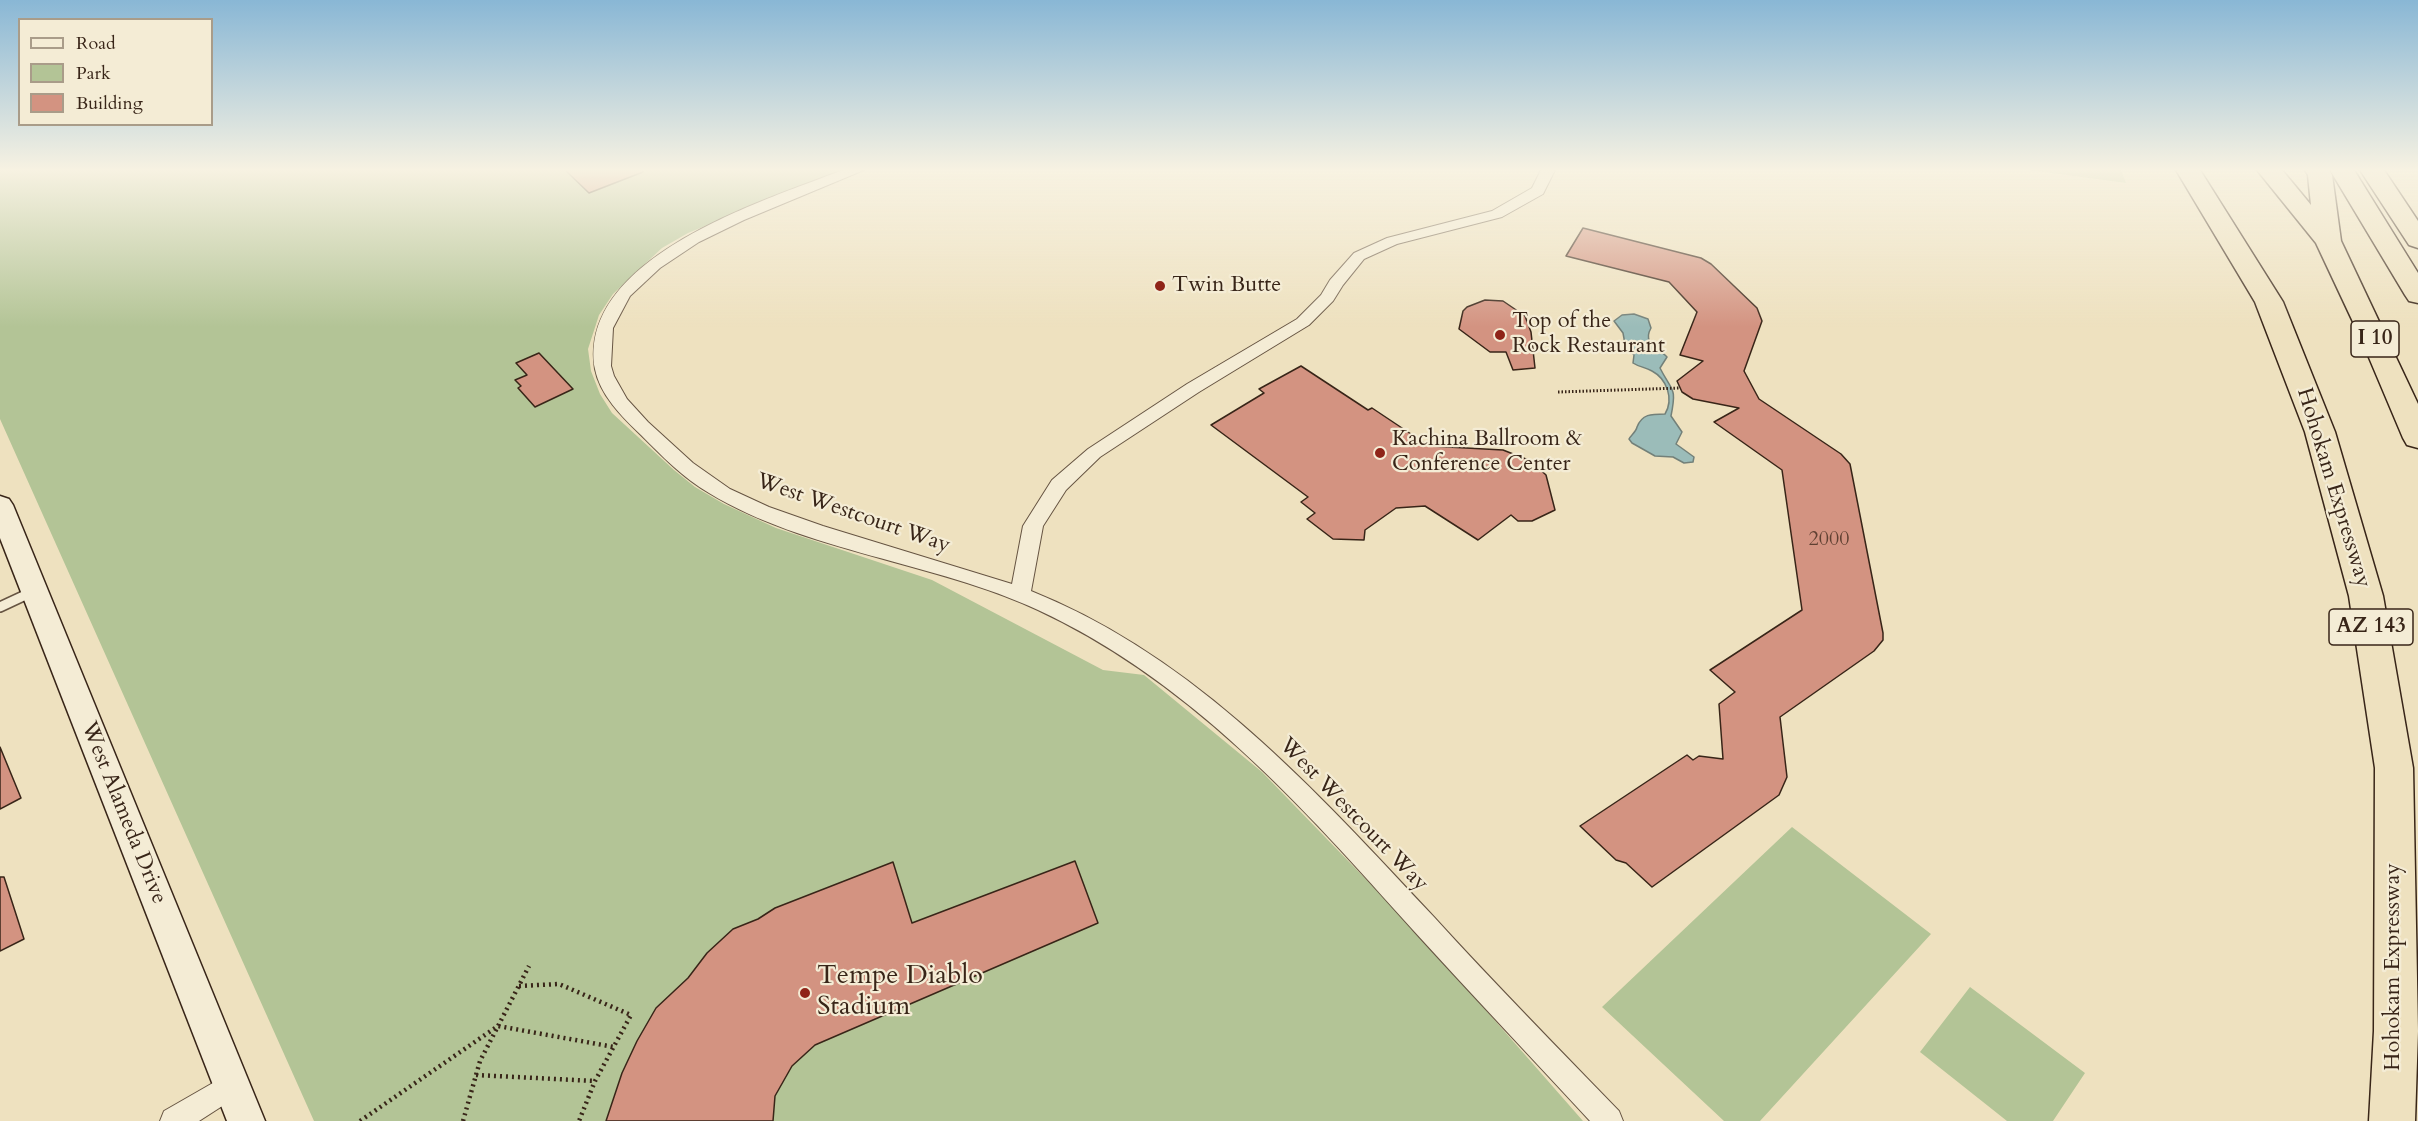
<!DOCTYPE html>
<style>
body{margin:0}
#map{position:relative;width:2418px;height:1121px;overflow:hidden;background:#eee1bf;font-family:Cardo,serif}
canvas{display:block}
.legend{position:absolute;left:18px;top:18px;width:195px;height:108px;box-sizing:border-box;background:#f4ecd5;border:2px solid #a99c89;margin:0;padding:8px 10px;list-style:none;font-size:18px;color:#382518}
.legend li{display:flex;align-items:center;gap:12px;height:30px}
.legend b{width:30px;border:2px solid #a99c89}
</style>
<div id="map">
<canvas width="2418" height="1121"></canvas>
<ul class="legend">
<li><b style="height:8px;background:#f4ecd5"></b>Road</li>
<li><b style="height:16px;background:#b3c496"></b>Park</li>
<li><b style="height:16px;background:#d39381"></b>Building</li>
</ul>
</div>
<script>
const c = document.querySelector('canvas').getContext('2d');
c.lineJoin = 'round';
function fillPath(path, color) { c.fillStyle = color; c.fill(path, 'evenodd'); }
function trace(path, color, width, dash) { c.strokeStyle = color; c.lineWidth = width; c.lineCap = dash ? 'butt' : 'round'; c.setLineDash(dash || []); c.stroke(path); }
function drawText(font, color, halo, rows, align = 'center') {
  c.font = font + ' Cardo,serif'; c.lineWidth = 4.5; c.setLineDash([]); c.textBaseline = 'middle'; c.strokeStyle = halo; c.fillStyle = color; for (const [text, x, y, turn = 0] of rows) {
    c.save(); c.translate(x, y); c.rotate((+turn || 0) * Math.PI / 180); c.textAlign = isNaN(turn) ? turn : align; if (halo) c.strokeText(text, 0, 0); c.fillText(text, 0, 0); c.restore();
  }
}
fillPath(new Path2D(`
 M0 170H843L688 233 662 248 613 294 599 315 588 349 591 371 600 394 612 413 674 470 695 487 724 504 776 528 932 580 1103 670 1144 675 1262 772 1420 935 1583 1121H314L0 419Z
 M2029 170H2121L2126 183Z
 M1792 827 1931 934 1760 1121H1724L1602 1007Z
 M1970 987 2085 1073 2053 1121H2007L1920 1052Z`), '#b3c496');
const water = new Path2D(`
 M1634 314 1648 319 1651 328C1642 344 1658 347 1667 357L1660 368C1672 392 1677 386 1671 416L1682 432 1676 444 1694 457 1693 462 1684 463 1673 457 1655 456 1632 443 1629 439C1631 435 1636 432 1637 427 1642 414 1651 414 1665 414 1674 399 1667 379 1652 371 1645 367 1639 367 1633 363L1634 355 1625 344 1623 333 1614 321 1622 315Z`);
fillPath(water, '#9bbcb9');
trace(water, '#738079', 1.5);
const building = new Path2D(`
 M565 170H643V172L589 193Z
 M1583 228 1701 258 1711 264 1757 308 1762 321 1744 371 1759 399 1841 454 1850 464 1883 633V640L1874 651 1780 717 1787 777 1779 795 1652 887 1626 863 1616 860 1580 826 1687 755 1693 760 1699 756 1723 759 1719 704 1735 692 1710 670 1802 610 1782 470 1714 422 1739 408 1693 399 1682 392 1677 381 1703 361 1680 355 1697 312 1669 282 1566 256Z
 M1485 300 1503 301 1525 316 1531 332 1535 368 1513 370 1506 352H1490L1459 329 1463 311 1467 307Z
 M539 353 573 389 535 407 518 388 521 386 515 380 527 375 516 363Z
 M1301 366 1368 410 1372 408 1429 446 1503 450 1531 461 1546 475 1555 510 1532 521H1518L1511 515 1478 540 1425 506 1396 508 1365 530 1364 540 1333 539 1307 519 1315 513 1301 502 1308 497 1211 425 1264 393 1259 389Z
 M0 747 21 798 0 809Z
 M1075 861 1098 923 815 1045 792 1066 775 1096 773 1121H606L622 1073 637 1041 656 1008 688 978 707 953 733 929 758 919 775 908 893 862 912 923Z
 M0 877H4L24 939 0 951Z`);
fillPath(building, '#d39381');
trace(building, '#382518', 1.5);
const lane = new Path2D(`
 M0 607 32 592`);
const street = new Path2D(`
 M843 170H864L744 220 699 242 660 268 630 296 613 328 611 366 614 376 627 399 648 422 693 463 730 489 769 507 823 526 1012 584 1023 526 1052 480 1088 449 1187 384 1297 319 1321 295 1330 280 1354 253 1387 238 1492 211 1532 188 1541 170H1555L1543 194 1502 217 1397 244 1364 259 1343 285 1333 301 1309 325 1199 392 1100 457 1066 490 1043 526 1031 591C1196 657 1315 790 1434 917 1494 983 1557 1047 1619 1111L1623 1121H1590C1531 1057 1471 994 1413 930 1302 806 1191 681 1038 610 935 562 806 552 709 493 683 478 662 456 641 435 622 417 600 395 595 369 577 258 763 201 843 170Z
 M232 1072 241 1076 245 1085 241 1094 199 1121H160L164 1111Z`);
const secondary = new Path2D(`
 M0 496 9 499 13 505 265 1121H227L0 538Z`);
const highway = new Path2D(`
 M2176 170H2200L2283 302 2335 432 2383 596 2413 768 2418 1031 2415 1121H2369L2374 1031 2375 768 2349 596 2305 432 2255 302Z
 M2257 170H2282L2311 205 2308 175 2305 170H2329L2332 175 2341 241 2418 404V448L2407 445 2403 438 2362 341 2316 243Z
 M2330 170H2354L2418 273V303L2409 301 2405 295Z
 M2360 170H2384L2418 221V248L2409 245Z`);
trace(lane, '#665442', 12);
trace(street, '#665442', 2);
trace(secondary, '#382518', 3);
trace(highway, '#382518', 3);
trace(new Path2D(`
 M1558 392 1680 388`), '#382518', 3, [1.5, 2]);
trace(new Path2D(`
 M519 986 559 984 631 1015 595 1081 579 1121
 M476 1075 595 1081
 M360 1121 498 1026 614 1047
 M463 1121 480 1061 529 966`), '#382518', 4.5, [2, 4]);
trace(lane, '#f4ecd5', 9);
fillPath(street, '#f4ecd5');
fillPath(secondary, '#f4ecd5');
fillPath(highway, '#eee1bf');
const sky = c.createLinearGradient(0, 0, 0, 327);
sky.addColorStop(0, '#89b7d5');
sky.addColorStop(0.52, '#f7f2e2');
sky.addColorStop(1, '#f7f2e200');
c.fillStyle = sky;
c.fillRect(0, 0, 2418, 327);
for (const [x, y, r, color] of [
 [1160,286,6,"#8f2418"],
 [1500,335,6,"#8f2418"],
 [1380,453,6,"#8f2418"],
 [805,993,6,"#8f2418"]
]) { const dot = new Path2D(); dot.arc(x, y, r, 0, 2 * Math.PI); c.fillStyle = color; c.fill(dot); trace(dot, '#f4ecd5', 2); }
drawText('20px', '#5f4032', null, [
 ["2000",1829,540]
]);
for (const [x, y, w] of [
 [2375,339,48],
 [2371,627,84]
]) { const box = new Path2D(); box.roundRect(x - w / 2, y - 18, w, 36, 4.5); c.fillStyle = '#f4ecd5'; c.fill(box); trace(box, '#382518', 1.5); }
drawText('bold 21px', '#382518', null, [
 ["I 10",2375,339],
 ["AZ 143",2371,627]
]);
drawText('22px', '#382518', '#f4ecd5', [
 ["Twin Butte",1172,286],
 ["Top of the",1512,322],
 ["Rock Restaurant",1512,347],
 ["Kachina Ballroom &",1392,440],
 ["Conference Center",1392,465]
], 'left');
drawText('22px', '#382518', '#f4ecd5', [
 ["Hohokam Expressway",2333,488,73],
 ["West Westcourt Way",853,514,19],
 ["West Alameda Drive",123,813,68],
 ["West Westcourt Way",1353,815,46],
 ["Hohokam Expressway",2394,967,-90]
]);
drawText('27px', '#382518', '#f4ecd5', [
 ["Tempe Diablo",817,977],
 ["Stadium",817,1008]
], 'left');
</script>
